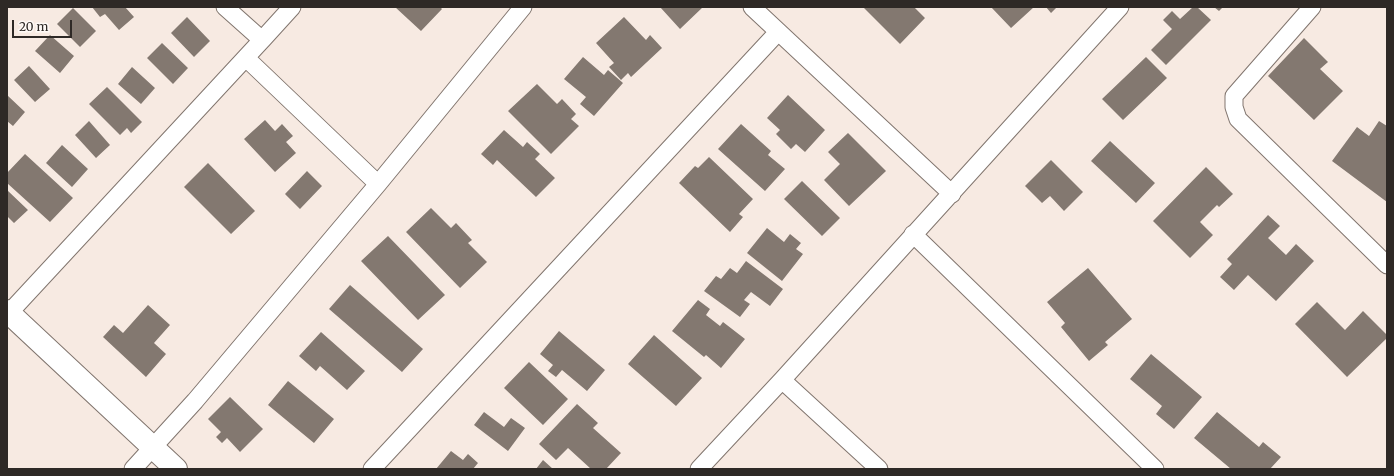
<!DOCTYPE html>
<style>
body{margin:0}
#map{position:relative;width:1394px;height:476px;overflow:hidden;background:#f7eae2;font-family:Merriweather,serif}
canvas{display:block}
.frame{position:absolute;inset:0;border:8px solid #2e2926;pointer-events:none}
.scale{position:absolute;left:12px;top:20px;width:60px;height:18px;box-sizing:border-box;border:2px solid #2e2926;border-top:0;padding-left:5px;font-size:12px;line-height:14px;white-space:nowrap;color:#2e2926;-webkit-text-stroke:3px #fef9f6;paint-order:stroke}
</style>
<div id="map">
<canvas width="1394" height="476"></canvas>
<div class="frame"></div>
<div class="scale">20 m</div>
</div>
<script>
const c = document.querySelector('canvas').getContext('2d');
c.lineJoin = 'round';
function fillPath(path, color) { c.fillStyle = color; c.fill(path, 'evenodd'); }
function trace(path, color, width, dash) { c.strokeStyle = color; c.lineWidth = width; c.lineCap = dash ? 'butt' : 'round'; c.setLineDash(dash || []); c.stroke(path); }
fillPath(new Path2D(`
 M92 7H125L134 17 119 30 105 14 100 17Z
 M395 7H440L442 9 421 31Z
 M660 7H703L680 29Z
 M863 7H914L925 18 900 44Z
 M991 7H1034L1011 28Z
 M1046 7H1057L1051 13Z
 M1193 7H1197L1211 20 1166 65 1151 50 1172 29 1163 20 1172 11 1180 19Z
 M1214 7H1223L1219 11Z
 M73 8 96 31 80 47 57 24Z
 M187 17 210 41 194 57 171 33Z
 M624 17 646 40 650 35 662 48 631 77 628 73 621 80 609 67 614 63 596 43Z
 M50 35 74 56 60 73 35 51Z
 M1304 38 1328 62 1320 69 1343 91 1314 120 1268 76Z
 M162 43 188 68 173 84 147 58Z
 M583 57 604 75 608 70 623 83 594 116 580 104 586 97 564 79Z
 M1146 57 1167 78 1123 120 1102 99Z
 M29 66 50 89 35 102 14 80Z
 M132 67 155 88 141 104 118 84Z
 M537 84 557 104 562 99 576 114 571 119 579 126 551 154 508 111Z
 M107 87 142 122 131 133 127 128 120 135 89 104Z
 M7 95 25 112 13 126 7 121Z
 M788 95 825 130 805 152 796 144 791 149 776 134 780 130 767 118Z
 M265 120 275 131 282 124 293 136 286 142 296 153 275 172 244 139Z
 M89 121 110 145 96 158 75 135Z
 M1379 121 1387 126V202L1332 161 1357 127 1369 136Z
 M741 124 771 151 768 155 785 169 765 191 718 149Z
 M504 130 523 147 527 142 540 154 535 159 555 178 536 197 497 160 493 165 481 154Z
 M848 133 886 171 849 206 824 180 840 164 828 152Z
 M1110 141 1155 183 1136 203 1091 161Z
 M62 145 88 169 72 187 46 163Z
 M25 154 73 198 50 222 7 183V173Z
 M709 157 753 199 739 214 743 217 730 232 679 183 695 166 698 168Z
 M1051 160 1083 192 1064 211 1050 196 1042 203 1025 186Z
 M208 163 255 211 231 234 184 187Z
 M1206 167 1233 194 1219 207 1217 205 1200 222 1213 235 1190 258 1153 221Z
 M307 171 322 186 300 209 285 194Z
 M802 181 840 218 822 236 784 199Z
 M7 190 28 210 14 223 7 216Z
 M431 208 451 228 456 223 472 240 468 243 487 262 460 288 406 232Z
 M1268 215 1280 226 1268 238 1286 255 1296 244 1314 261 1276 301 1248 275 1234 290 1220 277 1232 264 1227 259Z
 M767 228 784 242 790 234 801 243 796 249 803 254 782 281 747 253Z
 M388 236 445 295 418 320 361 261Z
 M746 261 783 289 770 306 751 292 744 300 750 304 740 317 704 291 716 276 721 279 730 268 737 273Z
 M1088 268 1132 319 1105 342 1108 345 1089 361 1061 327 1065 323 1047 302Z
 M350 285 423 349 402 372 329 309Z
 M698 300 710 309 706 315 720 326 723 322 745 339 721 368 706 355 704 357 672 331Z
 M1317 302 1345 330 1363 311 1387 335V338L1347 377 1295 324Z
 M148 305 170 325 154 343 166 354 146 377 103 337 114 325 123 333Z
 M559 331 605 370 587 391 562 370 556 377 548 371 553 365 540 354Z
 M321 332 365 371 347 390 320 366 316 371 299 356Z
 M654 335 702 378 676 406 628 364Z
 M1151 354 1202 397 1174 429 1156 414 1162 406 1130 379Z
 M529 362 568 399 543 425 504 388Z
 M288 381 334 419 314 443 268 405Z
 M230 397 263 429 240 452 227 438 222 443 216 437 221 432 208 419Z
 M577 404 598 423 593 428 621 453 606 469H591L568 448 556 460 539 444Z
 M484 412 504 427 511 418 525 428 508 451 474 425Z
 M1217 412 1259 447 1263 442 1281 457 1270 469H1231L1194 438Z
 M451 451 463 460 468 454 478 463 473 469H436Z
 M543 460 553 469H536Z`), '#837870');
const street = new Path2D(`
 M752 7 952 194
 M1312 7 1234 96V107L1238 119 1387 265
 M262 40 292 7
 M246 58 378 184
 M913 234 1155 469
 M9 313 262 40 225 7
 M782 380 879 469
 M133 469 195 401 378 184 523 7
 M372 469 778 32
 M699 469 782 380 1120 7`);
const secondary = new Path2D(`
 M7 311 176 469`);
trace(street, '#81756e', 19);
trace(secondary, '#81756e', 24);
trace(street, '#fff', 17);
trace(secondary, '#fff', 22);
</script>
